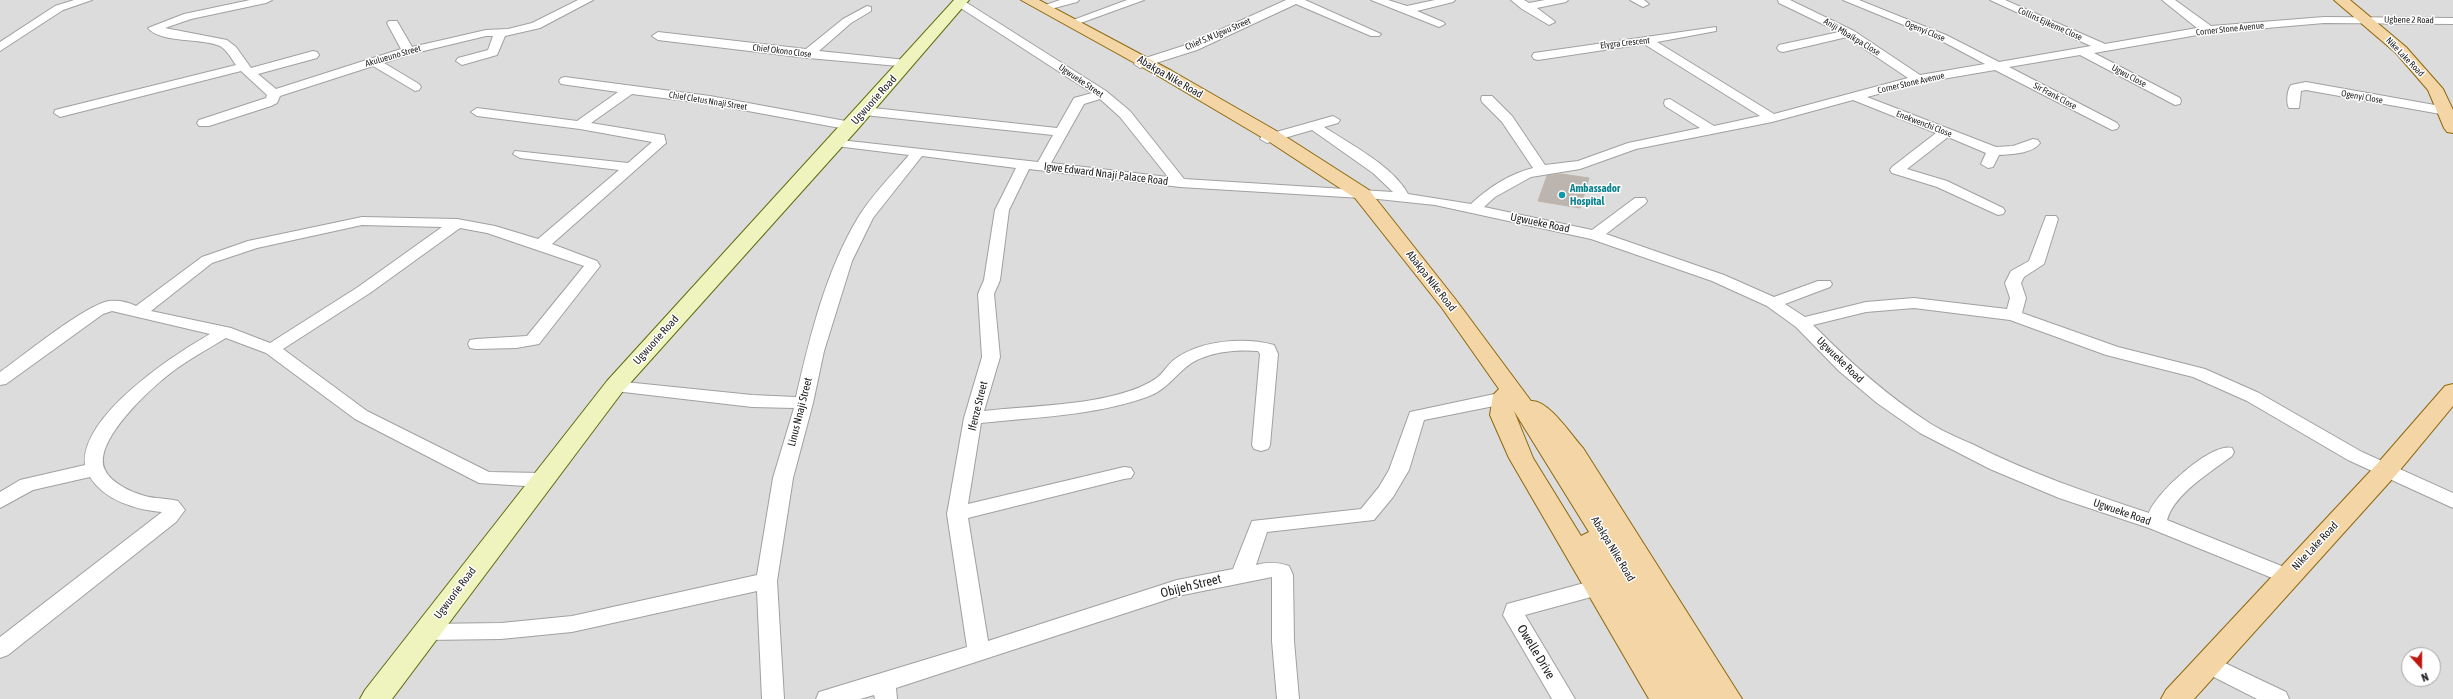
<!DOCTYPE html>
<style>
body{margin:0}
#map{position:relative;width:2453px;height:699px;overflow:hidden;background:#efece5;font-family:"Asap Condensed",sans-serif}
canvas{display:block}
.north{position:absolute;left:2401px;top:647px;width:40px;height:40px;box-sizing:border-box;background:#fff;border:1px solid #a5a5a5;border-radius:50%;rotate:159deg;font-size:11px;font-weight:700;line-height:16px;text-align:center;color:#1f1f1f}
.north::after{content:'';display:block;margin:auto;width:14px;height:18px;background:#bd1810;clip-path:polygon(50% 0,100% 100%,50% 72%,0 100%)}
</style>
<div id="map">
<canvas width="2453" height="699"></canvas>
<div class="north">N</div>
</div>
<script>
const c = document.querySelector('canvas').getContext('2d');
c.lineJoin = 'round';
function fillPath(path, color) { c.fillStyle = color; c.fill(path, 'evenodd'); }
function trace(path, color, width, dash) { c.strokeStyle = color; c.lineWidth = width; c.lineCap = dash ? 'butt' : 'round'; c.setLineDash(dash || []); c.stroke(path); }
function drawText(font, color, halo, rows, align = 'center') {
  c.font = font + ' "Asap Condensed",sans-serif'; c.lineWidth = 3; c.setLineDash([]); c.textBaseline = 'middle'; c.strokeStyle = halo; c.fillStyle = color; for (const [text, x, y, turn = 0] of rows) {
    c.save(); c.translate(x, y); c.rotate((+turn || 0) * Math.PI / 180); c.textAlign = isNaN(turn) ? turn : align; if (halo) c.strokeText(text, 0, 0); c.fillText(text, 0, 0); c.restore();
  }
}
fillPath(new Path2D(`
 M0 0H2453V699H0ZM2409 655H2433V679H2409Z`), '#dcdcdc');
const building = new Path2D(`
 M1561 174 1589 178 1580 208 1538 201 1547 176Z`);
fillPath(building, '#bcb5af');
trace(building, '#bfb4a9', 1);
const street = new Path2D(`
 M74 0H92L63 10 0 51V42L55 6Z
 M250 0H272L266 3 191 19 165 28 227 40 236 47 251 68 313 51 317 52 319 55 317 58 258 74 276 89 401 49 387 23 389 21H397L412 47 486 30 508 29 532 23 578 0H593L540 28 505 36 497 55 462 65 456 61 458 58 488 50 493 36H486L411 54 384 63 419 84 421 87 419 90 415 91 373 66 280 96 277 103 271 106 209 126H199L197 123 199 120 266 98 267 95 241 71 60 117 54 113 55 110 236 65C231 58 227 50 220 46 203 38 159 43 148 28L184 14Z
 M1060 0H1079L1077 2 1043 11 1037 8Z
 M1127 0H1144L1075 25H1067L1065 23Z
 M1286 0H1305L1381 34 1379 36H1371L1296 4 1197 50 1140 68 1134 64 1136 61 1189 44Z
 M1371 0H1388L1407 6 1435 0H1455L1453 2 1417 11 1443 22 1445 24 1439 27Z
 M1511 0H1524L1529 3 1545 0H1568L1566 2 1537 8 1553 20 1555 22 1549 25 1522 9Z
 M1630 0H1644L1649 4 1643 7Z
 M1778 0H1790L1854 31 1920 75 1985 64 1938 39 1843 0H1859L1946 35 1999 62 2091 46 1990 0H2005L2105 44 2197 28 2162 0H2175L2211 26 2324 17 2453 18V24L2324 23 2209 33 2094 53 2180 98 2181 101 2180 104 2175 105 2080 55 2009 67 2117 123 2119 126 2117 129 2112 130 1995 70 1919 83 1867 97 1996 147 2013 146 2033 139 2038 140 2040 143C2032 154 2011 154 1999 155L1993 167 1988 168 1981 164 1986 153 1948 137 1907 169 1947 181 2003 208 2005 211 2003 214 1998 215 1937 187 1892 173 1890 170 1892 167 1936 133 1853 100 1772 122 1636 149 1580 169 1531 177 1495 197 1484 207 1592 230 1635 198H1645L1647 201 1645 204 1606 234 1724 275 1774 297 1818 281H1830L1832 284 1830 287 1785 304 1805 317 1866 302 1914 298 2007 309 2010 298 2005 283 2011 271 2029 261 2046 216H2056L2058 219 2044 264 2024 277 2021 283 2026 298 2022 313 2118 347 2205 369 2259 393 2362 452 2453 493V508L2348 460 2247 401 2193 377 2106 355 2010 320 1914 308 1866 312 1813 325C1850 362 1887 396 1931 424 1944 432 1958 438 1972 444 2029 473 2088 493 2149 513 2155 494 2211 442 2232 448L2234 452 2232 456C2211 472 2174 494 2167 520L2294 571 2297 576 2294 581 2287 584 2149 528 2059 498 1990 469 1920 433 1877 403 1839 371 1796 327 1767 306 1712 281 1591 239 1435 205 1378 199 1180 187 1029 169 1009 210 1000 280 994 294 1000 357 984 411C1028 406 1073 406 1116 395 1131 391 1146 386 1158 377 1164 372 1168 364 1175 359 1201 340 1244 337 1274 345L1278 354 1270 445 1268 449 1261 451 1254 449 1252 445 1260 354 1258 351C1235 349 1203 352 1185 368 1170 381 1165 391 1144 398 1091 416 1036 417 981 423L968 504 1124 467 1131 468 1134 473 1131 478 1124 479 968 518 988 641 1177 580 1233 569 1252 521 1361 509 1379 487 1389 470 1410 412 1504 392 1510 394 1513 398 1510 402 1504 404 1424 420 1409 470 1393 497 1374 520 1267 532 1256 565C1268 562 1277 562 1289 566L1293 575 1294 641 1299 699H1277L1272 641V577L1178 596 896 688 897 699H875L874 695 860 699H816L819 692 967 647 947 514 964 418 982 357 978 294 984 280 995 210 1016 168 922 156 873 218 852 261 824 351 813 403 793 478 777 581 784 699H762L757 591 572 632 501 639 426 640 418 638 415 632 418 626 426 624 501 623 572 616 757 575 773 478 794 408 752 407 615 391 609 390 606 386 609 382 615 381 752 395 796 397C810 336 826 270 859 216 872 195 892 175 909 155L836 146 829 142 831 139 1038 162 1053 135 864 115 858 111 864 107 1057 128 1074 98 1092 93 956 5V1H964L1106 91 1130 111 1184 179 1393 192 1373 173 1312 130 1267 143 1260 139 1262 136 1333 116 1340 120 1338 123 1324 127C1350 144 1393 166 1408 194L1471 204C1488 188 1509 174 1533 168L1502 122 1482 102 1481 99 1482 96H1492L1512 116 1545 165 1578 161 1628 143 1700 128 1665 106 1664 103 1665 100 1670 99 1714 126 1760 116 1644 44 1538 60 1534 59 1532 56 1534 53 1716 27V31L1657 42 1774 114 1908 78 1847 37 1783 52 1779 51 1777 48 1779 45 1839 32 1779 3ZM1100 99 1120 117 1168 177 1051 163 1084 104Z
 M867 6 871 7V11L851 23 819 51 906 60 910 61 912 64 910 67 808 58 658 40 652 36 658 32 806 49 843 19Z
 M565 77 710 96 851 122 858 126 851 130 710 104 632 94 591 123 664 135 666 143 552 244 597 261 600 266 539 344 516 348 476 349 470 348 468 344 470 340 476 339 527 336 584 266 487 233 460 228 370 293 283 349 367 411 489 472 541 473 548 475 551 480 548 485 541 487 479 483 355 419 266 353 226 338C208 349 189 359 172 372 152 387 91 442 105 470 111 483 133 493 145 496 156 499 167 498 178 501L185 510 176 522 8 655 0 658V637L162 512C136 510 104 500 90 477L33 490 0 508V492L20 480 85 465C80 416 173 355 210 334L112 311 103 314 6 384 0 385V372C23 356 85 305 109 301 119 300 128 302 136 306L202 257 248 241 362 217 457 219 495 226 538 239 619 170 520 158 513 154 515 151 628 163 652 142 580 129 477 116 471 112 477 108 577 121 618 92 561 84 559 81 561 78ZM362 225 442 227 358 287 270 343 231 328 151 311 212 263 257 248Z
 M2306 82 2446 107 2452 111 2446 115 2306 90 2301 91 2299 108H2289C2286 103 2287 90 2291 85Z
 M1599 579 1606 581 1610 587 1606 593 1525 615 1575 699H1552L1503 615 1507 604Z
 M2208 655 2286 692 2289 699H2257L2200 670 2197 664 2200 658Z`);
const secondary = new Path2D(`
 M954 0H969L857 130 623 391 392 699H360L365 690 607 381Z`);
const primary = new Path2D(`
 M1021 0H1039L1172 71 1280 133 1369 190 1456 300 1531 401C1548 399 1572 436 1583 448L1742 699H1649L1509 458 1490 415 1493 395 1499 389 1442 308 1355 198 1268 141 1160 77ZM1514 411 1589 532 1581 536 1533 458Z
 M2334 0H2350L2406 47 2443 89 2453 110V133L2447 132 2444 128 2428 90 2396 53Z
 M2453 384V406L2395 476 2194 699H2161L2166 690 2377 464 2445 386Z`);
trace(street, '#a0a0a0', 2);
trace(secondary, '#5f6d0e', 2);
trace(primary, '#8d680c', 2);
fillPath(street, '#fff');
fillPath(secondary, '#eff4be');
fillPath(primary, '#f4d5a5');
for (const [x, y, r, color] of [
 [1562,195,4,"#0f9aa8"]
]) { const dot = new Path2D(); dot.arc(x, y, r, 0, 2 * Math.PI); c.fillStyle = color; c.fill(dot); trace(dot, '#fff', 1.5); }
drawText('9px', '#1f1f1f', '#fff', [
 ["Ugbene 2 Road",2409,20,1],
 ["Collins Ejikeme Close",2050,24,24],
 ["Corner Stone Avenue",2230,29,-6],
 ["Ogenyi Close",1925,31,22],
 ["Chief S.N Ugwu Street",1218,34,-23],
 ["Aniji Mbaikpa Close",1852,37,31],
 ["Elygra Crescent",1625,43,-6],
 ["Chief Okono Close",782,51,7],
 ["Akulueuno Street",393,56,-16],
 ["Nike Lake Road",2405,57,46],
 ["Ugwu Close",2129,76,28],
 ["Ugwueke Street",1081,81,34],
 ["Corner Stone Avenue",1911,83,-13],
 ["Sir Frank Close",2055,96,28],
 ["Ogenyi Close",2362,97,10],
 ["Chief Cletus Nnaji Street",708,101,9],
 ["Enekwenchi Close",1924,124,21]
]);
drawText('11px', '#1f1f1f', '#fff', [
 ["Abakpa Nike Road",1170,77,30],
 ["Ugwuorie Road",874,100,-48],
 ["Igwe Edward Nnaji Palace Road",1106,174,7],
 ["Ugwueke Road",1540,223,12],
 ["Abakpa Nike Road",1431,281,52],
 ["Ugwuorie Road",656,340,-48],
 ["Ugwueke Road",1840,360,44],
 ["Ifenze Street",978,406,-76],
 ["Linus Nnaji Street",800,412,-76],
 ["Ugwueke Road",2122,512,19],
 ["Nike Lake Road",2315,546,-47],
 ["Abakpa Nike Road",1613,549,59],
 ["Ugwuorie Road",455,593,-53]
]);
drawText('bold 11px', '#0d838f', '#fff', [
 ["Ambassador",1570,189],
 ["Hospital",1570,202]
], 'left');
drawText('13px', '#1f1f1f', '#fff', [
 ["Obijeh Street",1191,586,-14],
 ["Owelle Drive",1536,652,59]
]);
</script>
